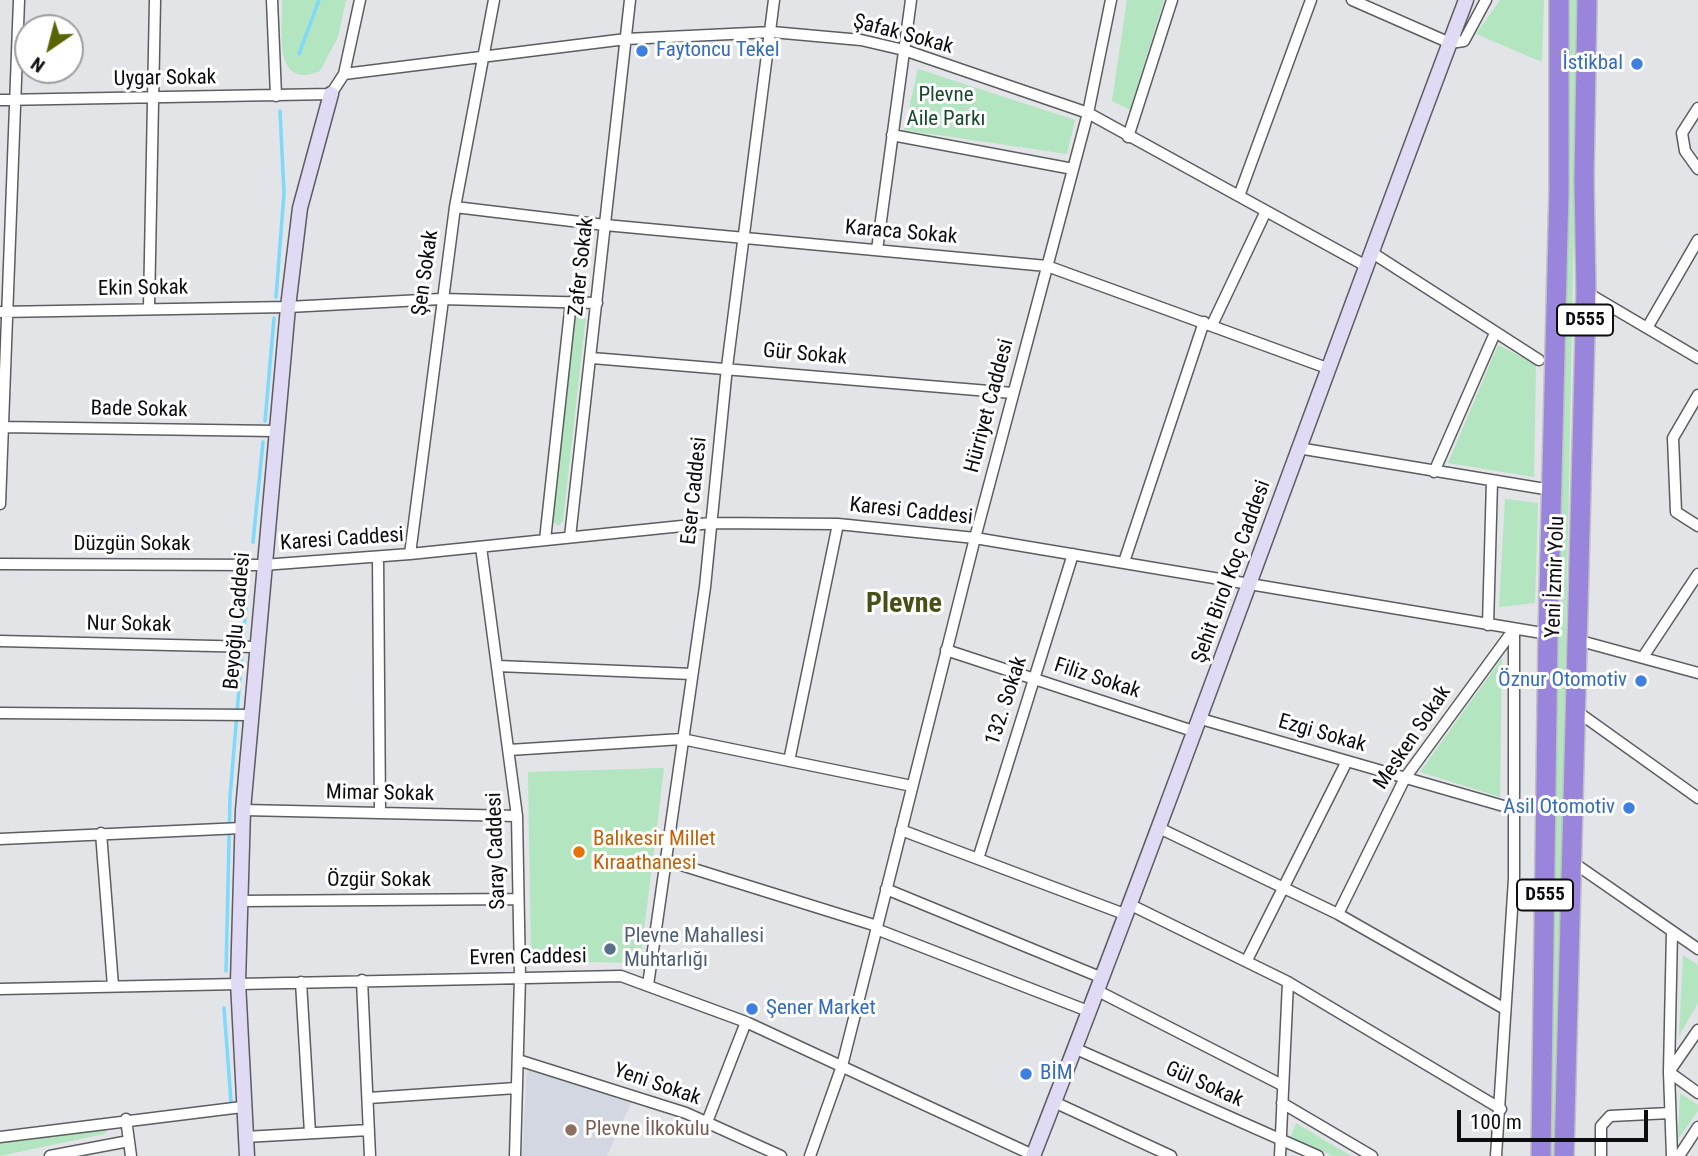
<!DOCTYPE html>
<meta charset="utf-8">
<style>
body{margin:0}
#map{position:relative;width:1698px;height:1156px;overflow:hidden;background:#e2e4e8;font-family:"Roboto Condensed",sans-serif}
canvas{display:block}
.north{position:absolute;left:14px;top:14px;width:70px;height:70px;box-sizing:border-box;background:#fff;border:2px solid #9e9e9f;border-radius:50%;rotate:215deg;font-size:19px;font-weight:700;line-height:28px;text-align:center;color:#0c0d0e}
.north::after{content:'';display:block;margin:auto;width:24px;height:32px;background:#5a6405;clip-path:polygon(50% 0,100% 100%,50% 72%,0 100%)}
.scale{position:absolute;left:1457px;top:1110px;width:191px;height:32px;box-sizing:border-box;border:4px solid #0c0d0e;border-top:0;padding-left:9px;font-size:21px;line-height:24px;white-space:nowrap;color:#0c0d0e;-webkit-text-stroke:5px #fff;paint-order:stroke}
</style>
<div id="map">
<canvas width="1698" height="1156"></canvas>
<div class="north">N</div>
<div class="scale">100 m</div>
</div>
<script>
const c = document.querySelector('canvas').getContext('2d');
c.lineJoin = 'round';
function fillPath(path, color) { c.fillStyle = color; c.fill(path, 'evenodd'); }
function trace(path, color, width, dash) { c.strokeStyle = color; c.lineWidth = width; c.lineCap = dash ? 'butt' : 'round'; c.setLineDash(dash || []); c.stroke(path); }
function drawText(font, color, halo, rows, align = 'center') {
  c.font = font + ' "Roboto Condensed",sans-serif'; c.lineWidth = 6; c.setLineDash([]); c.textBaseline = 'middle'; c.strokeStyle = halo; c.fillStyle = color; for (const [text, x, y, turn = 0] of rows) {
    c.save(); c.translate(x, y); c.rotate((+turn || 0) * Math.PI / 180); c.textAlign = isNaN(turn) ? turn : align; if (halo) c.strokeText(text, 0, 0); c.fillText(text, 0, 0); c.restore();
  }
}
fillPath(new Path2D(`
 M527 1068 631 1103 607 1156H522Z`), '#d2d7e2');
fillPath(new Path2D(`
 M282 0H346L338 37 320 71C272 91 283 29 282 0Z
 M1127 0H1164L1130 110 1112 101Z
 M1500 0H1544L1542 62 1476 34Z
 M1569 0H1577V64L1556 1156H1548Z
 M918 69 1075 120 1067 154 904 130Z
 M579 309 586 315 563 521 558 526 552 520 575 314Z
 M1498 345 1536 364 1534 477 1448 463Z
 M1505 499 1538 503 1535 603 1499 607Z
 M1502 658 1500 797 1420 772Z
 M664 768 640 963 531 961 528 772Z
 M1683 955 1698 965V1003L1679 1036Z
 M1680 1093 1698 1105V1111L1678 1139Z
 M1296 1123 1351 1156H1333L1291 1137Z
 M104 1128 107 1131 104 1134 0 1156V1142Z`), '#b2e5c0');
trace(new Path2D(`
 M299 54 319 0
 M276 297 284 193 280 111
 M265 421 274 318
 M253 542 263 442
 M226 971 230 797 247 593
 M224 1008 231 1102`), '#7fd9fa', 3.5);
const street = new Path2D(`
 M272 0 276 96
 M1352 0 1450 43 1464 41 1486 0
 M344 74 626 39 772 32 861 40 904 50 1088 113 1366 266
 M0 100 331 94 344 74 360 0
 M1698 108 1682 133 1685 151 1698 169
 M892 135 1073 169
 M1128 137 1172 0
 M1239 196 1311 0
 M455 207 605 225 1047 266 1327 368
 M877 250 911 0
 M1371 252 1539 360
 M1586 292 1698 358
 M149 307 155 0
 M0 312 288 307 441 299 597 303
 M1212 325 1266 211
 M1647 328 1698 240
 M592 358 1013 393
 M1698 395 1673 438 1676 512 1698 526
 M3 427 275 431
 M1298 448 1551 490
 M1434 472 1495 333
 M0 504 19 0
 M570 537 630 0
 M545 540 571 302
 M481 547 517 816 520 977 515 1156
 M410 554 455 207 494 0
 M378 557 380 813
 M1124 562 1204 322
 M0 564 263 565 410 554 711 523 838 524 975 538 1548 634
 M1488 625 1492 481
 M1577 640 1698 673
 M0 641 256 647
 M946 650 1196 732
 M1643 657 1698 574
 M498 666 692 674
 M1575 710 1698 798
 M0 713 251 715
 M1201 719 1514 809
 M509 750 682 739 912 786
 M789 761 838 524
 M243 810 517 816
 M1159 828 1338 914 1505 1009
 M901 830 1127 915
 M101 833 113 986
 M0 839 242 828
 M978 859 1073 554
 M665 860 877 926
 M1571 861 1698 949
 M886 889 1100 977
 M239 901 518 899
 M1131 905 1288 982 1501 1109
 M1338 914 1405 778 1514 629
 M876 929 1088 1011
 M1247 960 1347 761
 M362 980 370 1156
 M301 982 310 1133
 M648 985 705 587 727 367 774 0
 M0 989 621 976 746 1022 1035 1156
 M1096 990 1282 1085
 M1698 1030 1669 1072 1698 1093
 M1074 1048 1318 1156
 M518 1060 686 1113 781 1156
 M369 1098 516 1088
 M1054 1102 1171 1156
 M1282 1103 1372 1156
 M126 1119 131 1156
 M707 1122 746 1022
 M0 1137 242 1107
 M245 1137 369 1130
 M50 1156 129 1141
 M810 1156 842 1066 975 538 1088 113 1111 0
 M1280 1156 1288 982
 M1496 1156 1514 879V629
 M1601 1156V1126L1610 1116 1670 1113
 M1672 1156 1669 1072 1672 931
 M1679 1156 1698 1127`);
const secondary = new Path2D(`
 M247 1156 238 982 243 810 288 307 300 208 331 94
 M1033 1156C1183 773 1320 385 1466 0`);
const highway = new Path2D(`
 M1541 1156 1548 634 1559 191V0
 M1564 1156 1586 292 1584 179 1587 0`);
trace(street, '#5b5d60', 13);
trace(secondary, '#5b5d60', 17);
trace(highway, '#c0c0c0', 22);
trace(street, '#fff', 10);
trace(secondary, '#e1daf5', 14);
trace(highway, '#9a85dd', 19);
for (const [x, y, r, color] of [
 [642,51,7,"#3f7fe0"],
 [1637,64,7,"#3f7fe0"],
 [1641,681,7,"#3f7fe0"],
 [1629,808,7,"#3f7fe0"],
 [579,852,7,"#e8710a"],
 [610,949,7,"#5c6f8a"],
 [752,1009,7,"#3f7fe0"],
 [1026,1074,7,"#3f7fe0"],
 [571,1130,7,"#8d6e63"]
]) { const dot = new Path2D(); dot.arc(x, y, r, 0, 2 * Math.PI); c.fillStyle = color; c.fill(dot); trace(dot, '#fff', 2.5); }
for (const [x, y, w] of [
 [1585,320,56],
 [1545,895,56]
]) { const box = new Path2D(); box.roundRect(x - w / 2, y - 15.5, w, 31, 5); c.fillStyle = '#fff'; c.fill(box); trace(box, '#0c0d0e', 2); }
drawText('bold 19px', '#0c0d0e', null, [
 ["D555",1585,320],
 ["D555",1545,895]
]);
drawText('21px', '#0c0d0e', '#fff', [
 ["Şafak Sokak",903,35,15],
 ["Uygar Sokak",165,79,-1],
 ["Karaca Sokak",901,233,5],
 ["Zafer Sokak",582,267,-84],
 ["Şen Sokak",426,273,-82],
 ["Ekin Sokak",143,289,-1],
 ["Gür Sokak",805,355,5],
 ["Hürriyet Caddesi",990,406,-75],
 ["Bade Sokak",139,410,1],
 ["Eser Caddesi",695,491,-84],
 ["Karesi Caddesi",911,512,6],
 ["Karesi Caddesi",342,540,-4],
 ["Düzgün Sokak",132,545],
 ["Şehit Birol Koç Caddesi",1232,572,-70],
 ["Yeni İzmir Yolu",1556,577,-88],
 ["Beyoğlu Caddesi",238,621,-85],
 ["Nur Sokak",129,625,1],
 ["Filiz Sokak",1097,679,18],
 ["132. Sokak",1007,701,-72],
 ["Ezgi Sokak",1322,734,16],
 ["Mesken Sokak",1413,738,-56],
 ["Mimar Sokak",380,794,1],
 ["Saray Caddesi",497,851,-92],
 ["Özgür Sokak",379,881],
 ["Evren Caddesi",528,958,-1],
 ["Yeni Sokak",657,1085,19],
 ["Gül Sokak",1204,1085,24]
]);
drawText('21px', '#366cbe', '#fff', [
 ["Faytoncu Tekel",656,51],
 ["İstikbal",1623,64,"right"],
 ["Öznur Otomotiv",1627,681,"right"],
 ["Asil Otomotiv",1615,808,"right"],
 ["Şener Market",766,1009],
 ["BİM",1040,1074]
], 'left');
drawText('21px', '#16492a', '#fff', [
 ["Plevne",946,96],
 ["Aile Parkı",946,120]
]);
drawText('21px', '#c56008', '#fff', [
 ["Balıkesir Millet",593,840],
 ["Kıraathanesi",593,864]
], 'left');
drawText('21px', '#4e5e75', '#fff', [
 ["Plevne Mahallesi",624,937],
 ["Muhtarlığı",624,961]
], 'left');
drawText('21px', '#785e54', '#fff', [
 ["Plevne İlkokulu",585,1130]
], 'left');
drawText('bold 28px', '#485017', '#fff', [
 ["Plevne",904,605]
]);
</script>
